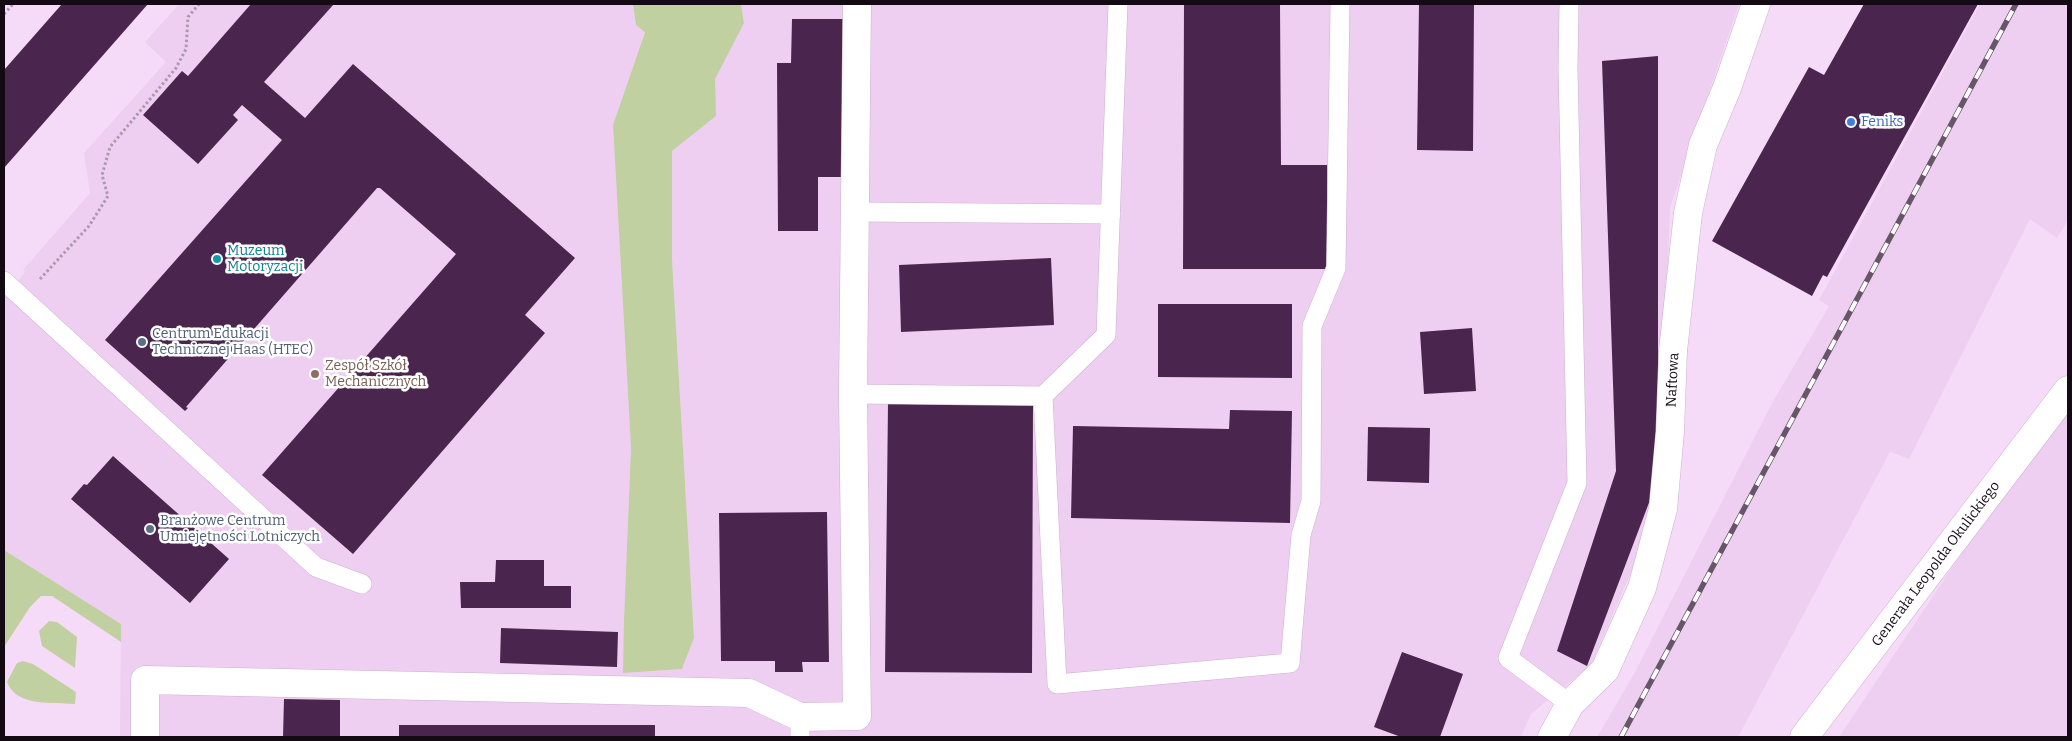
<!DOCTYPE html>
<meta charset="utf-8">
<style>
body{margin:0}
#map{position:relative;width:2072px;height:741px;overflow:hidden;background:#f6dbf9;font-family:Bitter,serif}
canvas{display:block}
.frame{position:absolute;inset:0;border:5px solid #130a14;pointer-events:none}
</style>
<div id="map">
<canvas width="2072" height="741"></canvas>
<div class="frame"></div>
</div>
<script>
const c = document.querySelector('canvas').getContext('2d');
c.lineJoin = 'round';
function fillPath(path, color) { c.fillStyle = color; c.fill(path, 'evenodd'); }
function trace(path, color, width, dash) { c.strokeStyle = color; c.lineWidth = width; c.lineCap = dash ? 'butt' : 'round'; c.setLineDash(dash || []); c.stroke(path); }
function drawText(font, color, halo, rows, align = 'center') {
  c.font = font + ' Bitter,serif'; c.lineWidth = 5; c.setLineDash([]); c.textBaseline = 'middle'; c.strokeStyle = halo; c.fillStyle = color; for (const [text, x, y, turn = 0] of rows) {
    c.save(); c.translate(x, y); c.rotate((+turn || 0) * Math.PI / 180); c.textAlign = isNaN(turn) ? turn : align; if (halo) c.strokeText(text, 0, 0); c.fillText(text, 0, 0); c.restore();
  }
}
fillPath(new Path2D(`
 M179 4H633L636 25 645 31 613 125 631 448 624 619V673L682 669 694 638 672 259V151L716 116 714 79 744 23 741 4H1739L1670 208 1659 508 1591 665 1531 714 1521 737H120L121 624 4 550V299L25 272 23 270 90 193 84 153 166 62 145 42Z
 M1980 4H2068V220L2057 238 2030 219 1909 459 1890 452 1738 737H1597L1634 674 1770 407 1829 306 1819 300Z
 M2068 394V737H1839Z`), '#eecef1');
fillPath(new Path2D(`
 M633 4H741L744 23 715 79 716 116 672 151V259L694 638 682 669 623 673 624 619 631 448 613 125 645 32 636 25Z
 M4 550 121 624V642L52 596H41L30 607 4 647Z
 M49 621 57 622 77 637 75 668 42 646 39 631Z
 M23 661 33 664 76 692 75 704C53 702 16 707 7 682L17 663Z`), '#c0d0a0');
fillPath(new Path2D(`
 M62 4H148L4 168V70Z
 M251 4H334L264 82 305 118 353 64 575 258 525 315 545 333 353 554 262 475 456 254 380 188H377L186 407 188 408 185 411 105 340 282 140 242 105 233 115 238 120 198 164 143 115 182 71 188 76Z
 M1184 4H1280L1281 165H1327V269H1183Z
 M1419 4H1474L1473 151 1417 150Z
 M1864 4H1978L1827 277 1823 275 1812 296 1712 241 1809 67 1824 75Z
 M792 19H849L850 177H818V231H778L777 63H791Z
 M1658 56V479L1587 666 1557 651 1616 471 1602 61Z
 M1051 258 1054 325 901 332 899 265Z
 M1158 304H1292V378L1158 377Z
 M1472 328 1476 391 1424 394 1420 332Z
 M888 403 1033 404 1032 673 885 672Z
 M1230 410 1292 411 1290 523 1071 518 1073 426 1229 429Z
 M1368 427 1430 428 1429 483 1367 481Z
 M113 456 229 559 190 603 71 499 84 484 87 485Z
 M827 512 829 662H802L803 672H775V661H721L719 513Z
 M496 560H544V586H571V608H461L460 582H495Z
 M501 628 618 632 617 667 500 663Z
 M1402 652 1463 674 1440 737H1401L1374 727Z
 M284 699 340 700V737H283Z
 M399 725H655V737H399Z`), '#4a264e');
const service = new Path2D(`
 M1569 4 1568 68 1577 483 1508 658 1570 704
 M855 212 1111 214
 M4 281 316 567 362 584
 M853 394 1043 396 1106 335 1118 4
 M1043 396 1057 684 1290 663 1301 535 1311 501 1312 326 1336 268 1340 4
 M800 717V737`);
const minor = new Path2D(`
 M145 737V680L749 693 800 717 857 716 853 394 857 4
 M1552 737 1570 704 1605 670 1642 588 1663 509 1670 432 1673 351 1688 213 1703 145 1727 88 1756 4
 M1804 737 2068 390`);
trace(service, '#cbb1ce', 20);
trace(minor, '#cbb1ce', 29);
trace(new Path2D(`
 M4 14 13 4
 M40 279 89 226 108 196 102 175 110 147 176 68 186 49 188 17 199 4`), '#ad98b0', 3, [2.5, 2.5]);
trace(service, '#fff', 19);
trace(minor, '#fff', 28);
const rail = new Path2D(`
 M1621 737 2016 4`);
trace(rail, '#665668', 5.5);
trace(rail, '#fff', 4, [11]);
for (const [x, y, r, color] of [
 [1851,122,5,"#3f7fe0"],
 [217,259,5,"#0f9aa8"],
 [142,342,5,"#5c6f8a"],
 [315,374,5,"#8d6e63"],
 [150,529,5,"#5c6f8a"]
]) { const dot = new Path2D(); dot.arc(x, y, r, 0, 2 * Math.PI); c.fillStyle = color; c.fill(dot); trace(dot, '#fff', 2); }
drawText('14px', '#366cbe', '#fff', [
 ["Feniks",1861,122]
], 'left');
drawText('14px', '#0d838f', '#fff', [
 ["Muzeum",227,251],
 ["Motoryzacji",227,267]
], 'left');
drawText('14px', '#4e5e75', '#fff', [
 ["Centrum Edukacji",152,334],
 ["Technicznej Haas (HTEC)",152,350],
 ["Branżowe Centrum",160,521],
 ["Umiejętności Lotniczych",160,537]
], 'left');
drawText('14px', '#785e54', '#fff', [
 ["Zespół Szkół",325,366],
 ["Mechanicznych",325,382]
], 'left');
drawText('14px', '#130a14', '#fff', [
 ["Naftowa",1673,380,-87],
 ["Generała Leopolda Okulickiego",1936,564,-53]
]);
</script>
